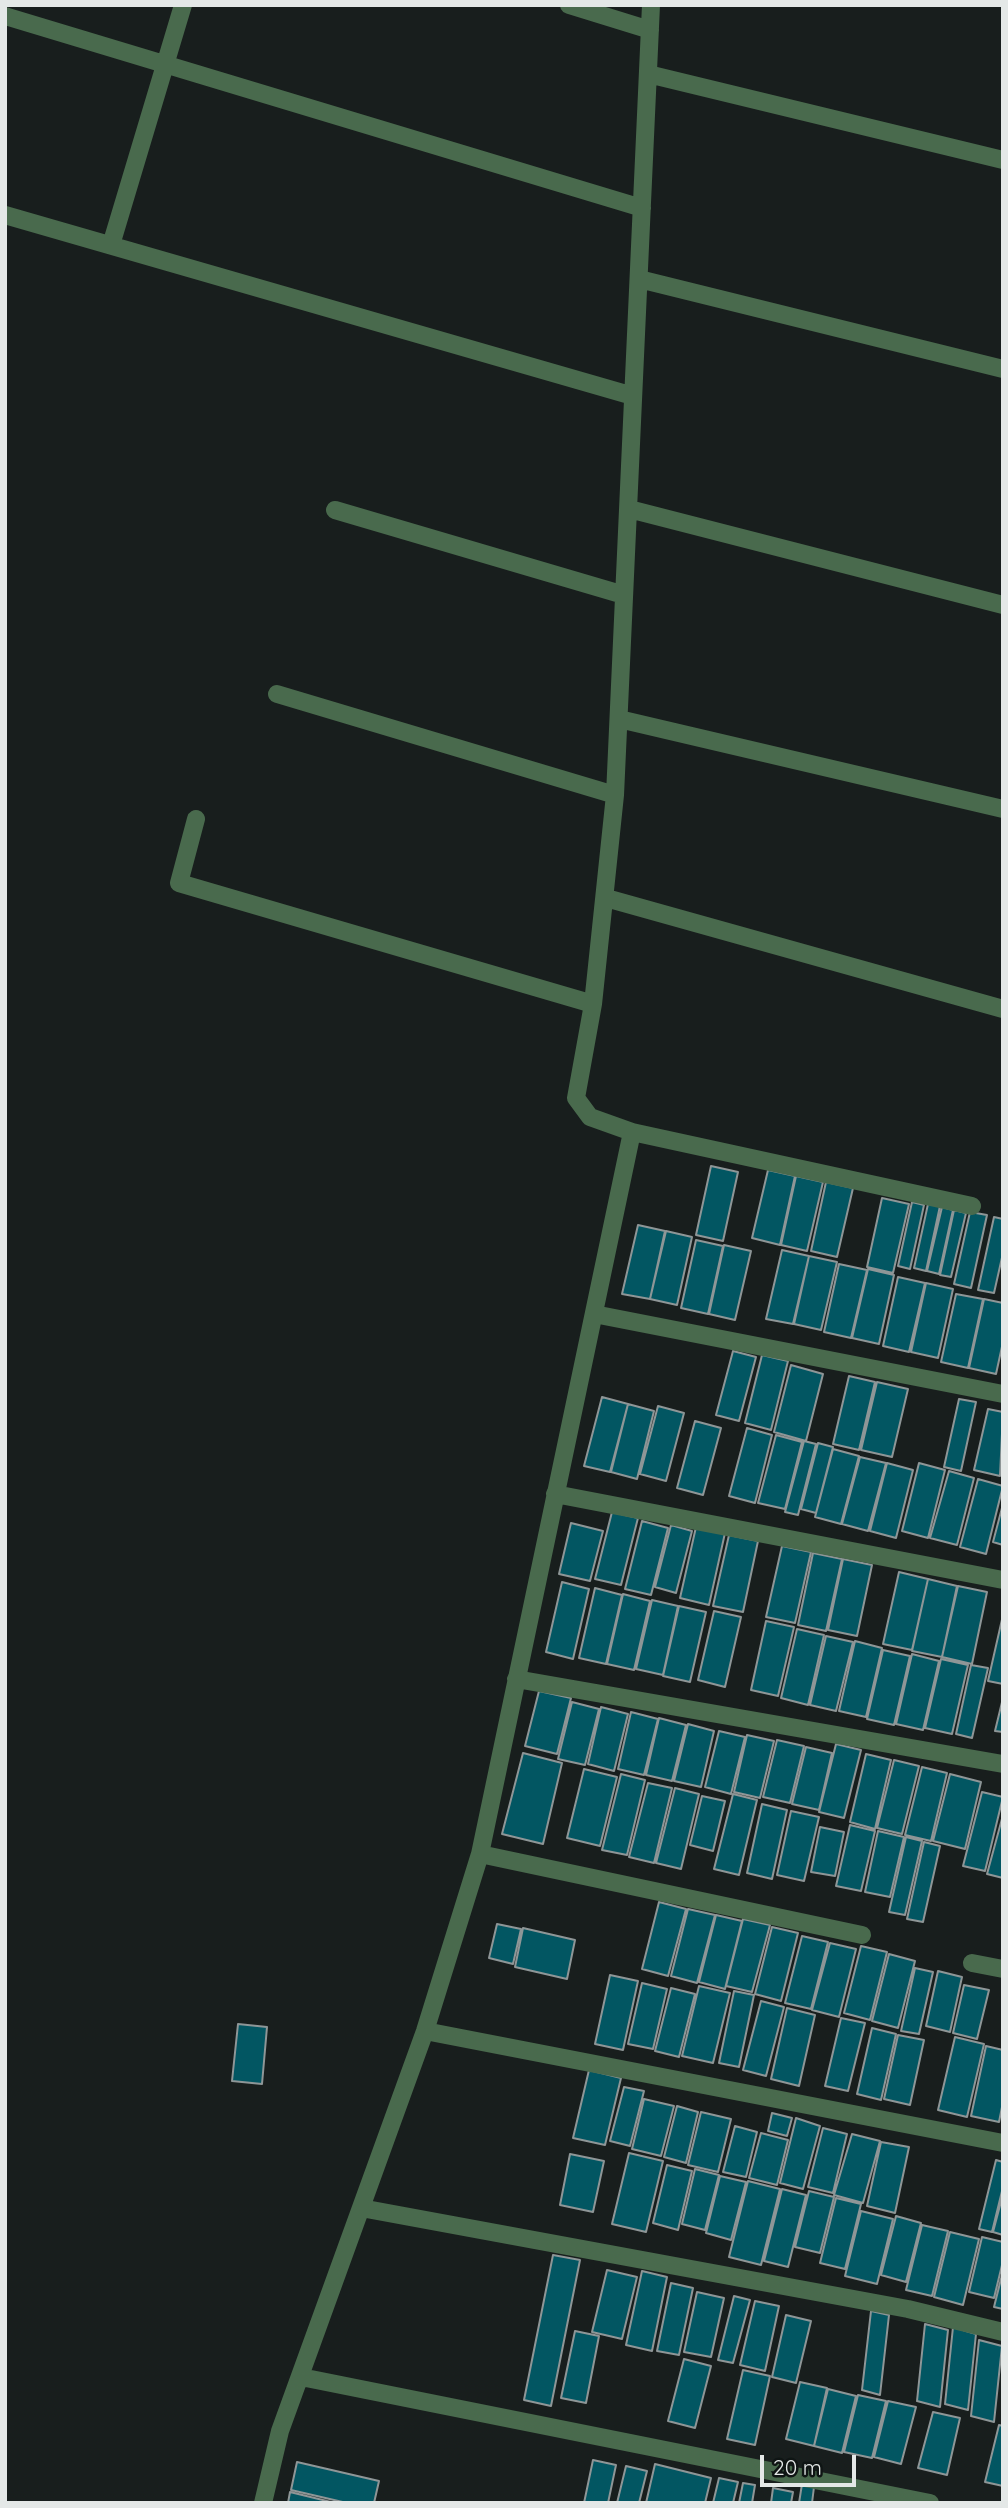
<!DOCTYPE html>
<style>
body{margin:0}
#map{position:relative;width:1008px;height:2508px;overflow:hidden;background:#181e1d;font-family:Quicksand,sans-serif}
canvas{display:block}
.frame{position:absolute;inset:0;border:7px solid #e4e8e7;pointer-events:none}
.scale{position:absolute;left:760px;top:2455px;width:96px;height:32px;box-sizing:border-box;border:4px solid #e4e8e7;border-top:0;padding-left:9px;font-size:21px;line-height:24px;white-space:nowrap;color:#e4e8e7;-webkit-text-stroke:5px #0f1514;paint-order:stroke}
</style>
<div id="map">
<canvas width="1008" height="2508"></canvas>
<div class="frame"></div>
<div class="scale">20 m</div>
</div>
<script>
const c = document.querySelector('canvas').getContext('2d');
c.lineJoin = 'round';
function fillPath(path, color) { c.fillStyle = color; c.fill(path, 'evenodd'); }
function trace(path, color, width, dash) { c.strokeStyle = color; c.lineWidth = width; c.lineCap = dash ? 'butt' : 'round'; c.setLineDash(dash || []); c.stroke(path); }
const building = new Path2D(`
 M711 1166 738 1172 723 1241 696 1235Z
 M768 1170 795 1176 780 1245 752 1238Z
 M796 1176 823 1182 807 1251 781 1245Z
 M826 1182 853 1188 837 1257 811 1251Z
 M882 1198 909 1204 893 1273 867 1267Z
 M912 1202 924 1205 910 1269 898 1266Z
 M928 1204 940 1206 926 1271 914 1268Z
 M942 1207 953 1210 939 1274 927 1271Z
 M954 1210 966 1213 951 1277 940 1275Z
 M970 1212 987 1215 971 1288 954 1284Z
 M994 1217 1003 1219V1253L994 1293 978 1290Z
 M638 1225 665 1231 650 1299 622 1294Z
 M666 1231 692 1237 677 1305 650 1299Z
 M696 1240 723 1246 708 1314 681 1308Z
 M724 1245 751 1251 735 1320 709 1314Z
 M782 1250 809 1256 793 1324 766 1319Z
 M809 1256 837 1262 821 1330 794 1324Z
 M839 1264 867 1270 851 1338 824 1332Z
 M868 1269 894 1275 879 1344 852 1338Z
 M898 1277 925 1283 909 1352 883 1346Z
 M926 1283 953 1289 938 1358 911 1352Z
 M956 1294 983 1299 968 1368 941 1362Z
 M984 1299 1003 1303V1342L996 1374 969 1368Z
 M733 1351 756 1357 739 1421 716 1415Z
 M762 1355 788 1361 771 1430 745 1423Z
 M791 1365 823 1374 806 1441 774 1432Z
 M849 1376 875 1382 859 1450 833 1444Z
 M877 1382 908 1389 892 1457 861 1450Z
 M602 1397 628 1404 610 1472 584 1466Z
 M959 1399 976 1402 961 1471 944 1467Z
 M628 1404 654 1411 637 1479 611 1472Z
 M658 1406 684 1413 666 1481 640 1474Z
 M988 1409 1003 1412 1000 1476 974 1470Z
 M695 1421 721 1428 703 1495 677 1488Z
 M747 1428 772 1435 755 1503 729 1496Z
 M776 1435 802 1442 785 1509 758 1503Z
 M804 1441 816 1444 798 1515 785 1512Z
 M818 1443 833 1447 816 1513 801 1509Z
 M833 1449 859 1456 841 1524 815 1517Z
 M860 1457 886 1463 868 1531 842 1524Z
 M887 1463 913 1470 896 1538 870 1531Z
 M919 1463 945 1470 928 1538 902 1531Z
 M949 1471 974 1478 957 1545 930 1538Z
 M978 1479 1003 1486 986 1554 960 1547Z
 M1003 1504V1545L993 1542Z
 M612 1512 638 1518 621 1585 595 1579Z
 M642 1521 668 1528 651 1595 625 1589Z
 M571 1523 603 1531 590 1581 559 1574Z
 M671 1525 692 1531 676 1593 655 1587Z
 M696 1527 725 1533 709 1605 680 1598Z
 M729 1535 758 1541 743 1612 713 1606Z
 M782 1546 811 1552 795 1623 766 1617Z
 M813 1553 842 1559 826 1631 798 1625Z
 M843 1559 872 1565 857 1636 828 1630Z
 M899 1572 928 1579 912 1650 883 1644Z
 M928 1579 957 1586 942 1657 912 1651Z
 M562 1582 589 1589 573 1659 546 1652Z
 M958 1586 987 1592 972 1664 942 1657Z
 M595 1588 622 1595 606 1664 579 1658Z
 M623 1594 650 1601 634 1670 607 1664Z
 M652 1600 678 1606 663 1675 636 1669Z
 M679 1606 706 1612 690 1682 663 1676Z
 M714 1611 741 1617 725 1687 698 1680Z
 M1003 1615V1684L988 1681Z
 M766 1621 794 1627 778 1696 751 1690Z
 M797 1629 824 1635 808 1705 781 1698Z
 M826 1636 853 1642 836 1711 810 1705Z
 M855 1641 882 1648 866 1717 839 1711Z
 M883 1650 910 1656 894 1725 867 1719Z
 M912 1654 939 1661 923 1730 896 1724Z
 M941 1659 968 1665 952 1734 925 1728Z
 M971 1665 988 1668 972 1738 956 1734Z
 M539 1691 571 1698 557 1754 525 1746Z
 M1003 1698V1732L995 1731Z
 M572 1702 599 1709 585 1765 558 1759Z
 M601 1707 628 1714 614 1771 588 1764Z
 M631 1712 658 1719 644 1775 618 1769Z
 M659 1718 686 1725 672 1781 646 1775Z
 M688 1724 714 1731 701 1787 674 1781Z
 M719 1731 745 1737 731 1794 705 1787Z
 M747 1735 774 1741 760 1798 734 1792Z
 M777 1740 804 1746 790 1803 763 1797Z
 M836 1744 861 1750 844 1818 819 1812Z
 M806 1747 832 1753 819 1810 792 1804Z
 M523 1753 562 1763 543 1844 502 1834Z
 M866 1754 891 1760 875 1829 850 1822Z
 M894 1760 919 1766 902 1834 877 1828Z
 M922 1767 947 1773 931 1841 905 1835Z
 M584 1769 617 1777 600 1846 567 1838Z
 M621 1774 645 1780 627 1855 602 1850Z
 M950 1774 981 1782 965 1849 933 1841Z
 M648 1783 672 1788 654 1863 629 1857Z
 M675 1788 699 1794 681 1869 656 1863Z
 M982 1792 1003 1797 985 1871 963 1866Z
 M733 1794 757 1800 739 1875 714 1869Z
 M702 1796 725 1801 713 1851 690 1845Z
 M762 1804 787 1810 772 1879 747 1873Z
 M791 1811 819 1817 804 1881 777 1875Z
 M1003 1815V1878L987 1874Z
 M850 1825 875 1831 861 1891 836 1886Z
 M820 1827 844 1832 835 1876 811 1872Z
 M878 1831 904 1837 890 1897 865 1892Z
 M906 1837 922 1841 905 1915 889 1912Z
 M924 1842 940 1846 923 1922 907 1919Z
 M659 1902 686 1909 668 1976 642 1969Z
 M688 1909 715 1915 697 1983 671 1976Z
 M716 1915 742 1921 725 1989 699 1982Z
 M743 1919 770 1925 752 1992 726 1986Z
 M497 1924 521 1929 513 1964 489 1958Z
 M772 1927 798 1933 781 2001 755 1994Z
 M523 1928 575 1940 567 1979 515 1967Z
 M802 1936 828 1942 811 2009 785 2003Z
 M830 1943 856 1949 839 2017 812 2010Z
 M861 1946 887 1952 870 2020 844 2013Z
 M889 1954 915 1961 898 2028 872 2021Z
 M915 1968 933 1972 919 2034 901 2031Z
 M938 1971 962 1977 950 2032 926 2026Z
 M610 1975 638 1981 623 2050 595 2044Z
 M642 1983 667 1989 653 2049 628 2044Z
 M964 1985 989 1990 977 2039 953 2033Z
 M699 1986 730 1993 713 2063 682 2056Z
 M671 1988 695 1994 679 2057 655 2051Z
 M734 1991 754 1995 739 2067 719 2063Z
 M761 2001 784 2007 766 2076 743 2070Z
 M787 2008 815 2015 799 2086 771 2079Z
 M841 2018 865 2023 848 2091 825 2086Z
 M238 2024 267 2027 262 2084 232 2081Z
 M872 2028 896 2034 881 2100 857 2094Z
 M898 2035 924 2040 910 2105 884 2099Z
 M955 2037 984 2044 967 2117 938 2110Z
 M986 2046 1003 2050V2102L999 2122 971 2116Z
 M589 2070 621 2078 605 2145 573 2138Z
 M624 2087 644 2091 630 2146 610 2141Z
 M644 2099 674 2106 661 2156 632 2149Z
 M677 2106 698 2112 686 2163 664 2157Z
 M701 2112 731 2119 718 2172 688 2165Z
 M772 2113 792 2118 787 2136 768 2131Z
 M796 2118 820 2126 803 2189 780 2183Z
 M735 2126 757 2132 746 2177 723 2172Z
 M823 2128 847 2134 833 2193 808 2187Z
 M761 2133 788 2140 777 2185 749 2178Z
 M852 2134 880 2141 863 2203 834 2195Z
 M881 2142 909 2147 895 2213 867 2206Z
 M629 2153 663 2161 646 2232 612 2224Z
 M570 2154 604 2161 593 2212 560 2205Z
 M996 2160 1003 2162V2187L992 2232 979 2229Z
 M667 2165 692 2171 678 2230 653 2223Z
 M695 2169 719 2175 705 2230 682 2224Z
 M720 2176 746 2182 731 2240 706 2233Z
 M748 2181 780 2189 761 2265 729 2257Z
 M782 2189 806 2195 788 2267 764 2261Z
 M809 2191 834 2197 820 2253 795 2247Z
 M1003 2194V2235L993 2232Z
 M836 2198 861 2204 845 2269 820 2263Z
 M861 2211 893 2219 877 2284 845 2276Z
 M896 2216 921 2223 906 2282 881 2275Z
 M922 2225 948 2231 932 2296 906 2290Z
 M950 2232 979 2239 963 2305 934 2297Z
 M982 2237 1003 2242V2261L994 2298 969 2292Z
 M553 2255 580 2260 551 2406 524 2400Z
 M607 2270 637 2277 622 2339 592 2332Z
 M642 2271 667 2277 652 2351 626 2345Z
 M1003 2271V2309L994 2307Z
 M671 2283 693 2288 679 2355 657 2351Z
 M697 2292 724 2298 711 2357 684 2352Z
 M734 2296 750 2300 733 2363 718 2360Z
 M755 2301 779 2306 765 2371 740 2365Z
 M871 2311 889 2315 880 2395 862 2390Z
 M786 2315 811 2321 796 2383 772 2377Z
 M925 2324 948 2330 940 2407 917 2401Z
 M953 2327 976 2334 968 2410 945 2404Z
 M575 2331 599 2336 586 2403 561 2398Z
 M979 2340 1002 2346 994 2422 971 2416Z
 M684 2359 711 2366 695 2428 668 2421Z
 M743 2370 770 2376 755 2445 727 2439Z
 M800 2382 827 2388 814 2446 786 2439Z
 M828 2389 856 2396 842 2453 814 2446Z
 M858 2395 886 2401 872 2458 844 2452Z
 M888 2401 916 2407 901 2464 874 2457Z
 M933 2412 960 2418 947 2475 918 2468Z
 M999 2425 1003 2426V2486L985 2482Z
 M593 2460 616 2465 608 2503H584Z
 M297 2462 379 2481 374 2503H347L291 2490Z
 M655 2464 711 2478 705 2503H646Z
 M626 2466 647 2471 639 2503H617Z
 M719 2478 738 2482 733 2503H713Z
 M743 2483 755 2485 752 2503H739Z
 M802 2484 814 2487 812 2503H799Z
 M773 2488 793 2492 791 2503H771Z
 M290 2492 335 2503H288Z`);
fillPath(building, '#025662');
trace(building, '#8e9697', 2);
trace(new Path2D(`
 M569 5 650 30
 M651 5 615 795 593 1004 576 1098 590 1117 632 1132 972 1206
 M5 16 642 208
 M648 74 1003 160
 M5 215 633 396
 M111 245 183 5
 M639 279 1003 369
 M629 509 1003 605
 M335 510 624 595
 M277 694 615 795
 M619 719 1003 809
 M196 819 179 883 593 1004
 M606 898 1003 1009
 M594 1314 1003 1394
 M555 1494 1003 1580
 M516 1679 1003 1764
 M480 1854 862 1935
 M972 1963 1003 1969
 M425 2031 1003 2143
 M361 2208 908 2309 1003 2332
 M301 2377 930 2503
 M263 2503 280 2431 425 2031 480 1854 632 1132`), '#496a4d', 18);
</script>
